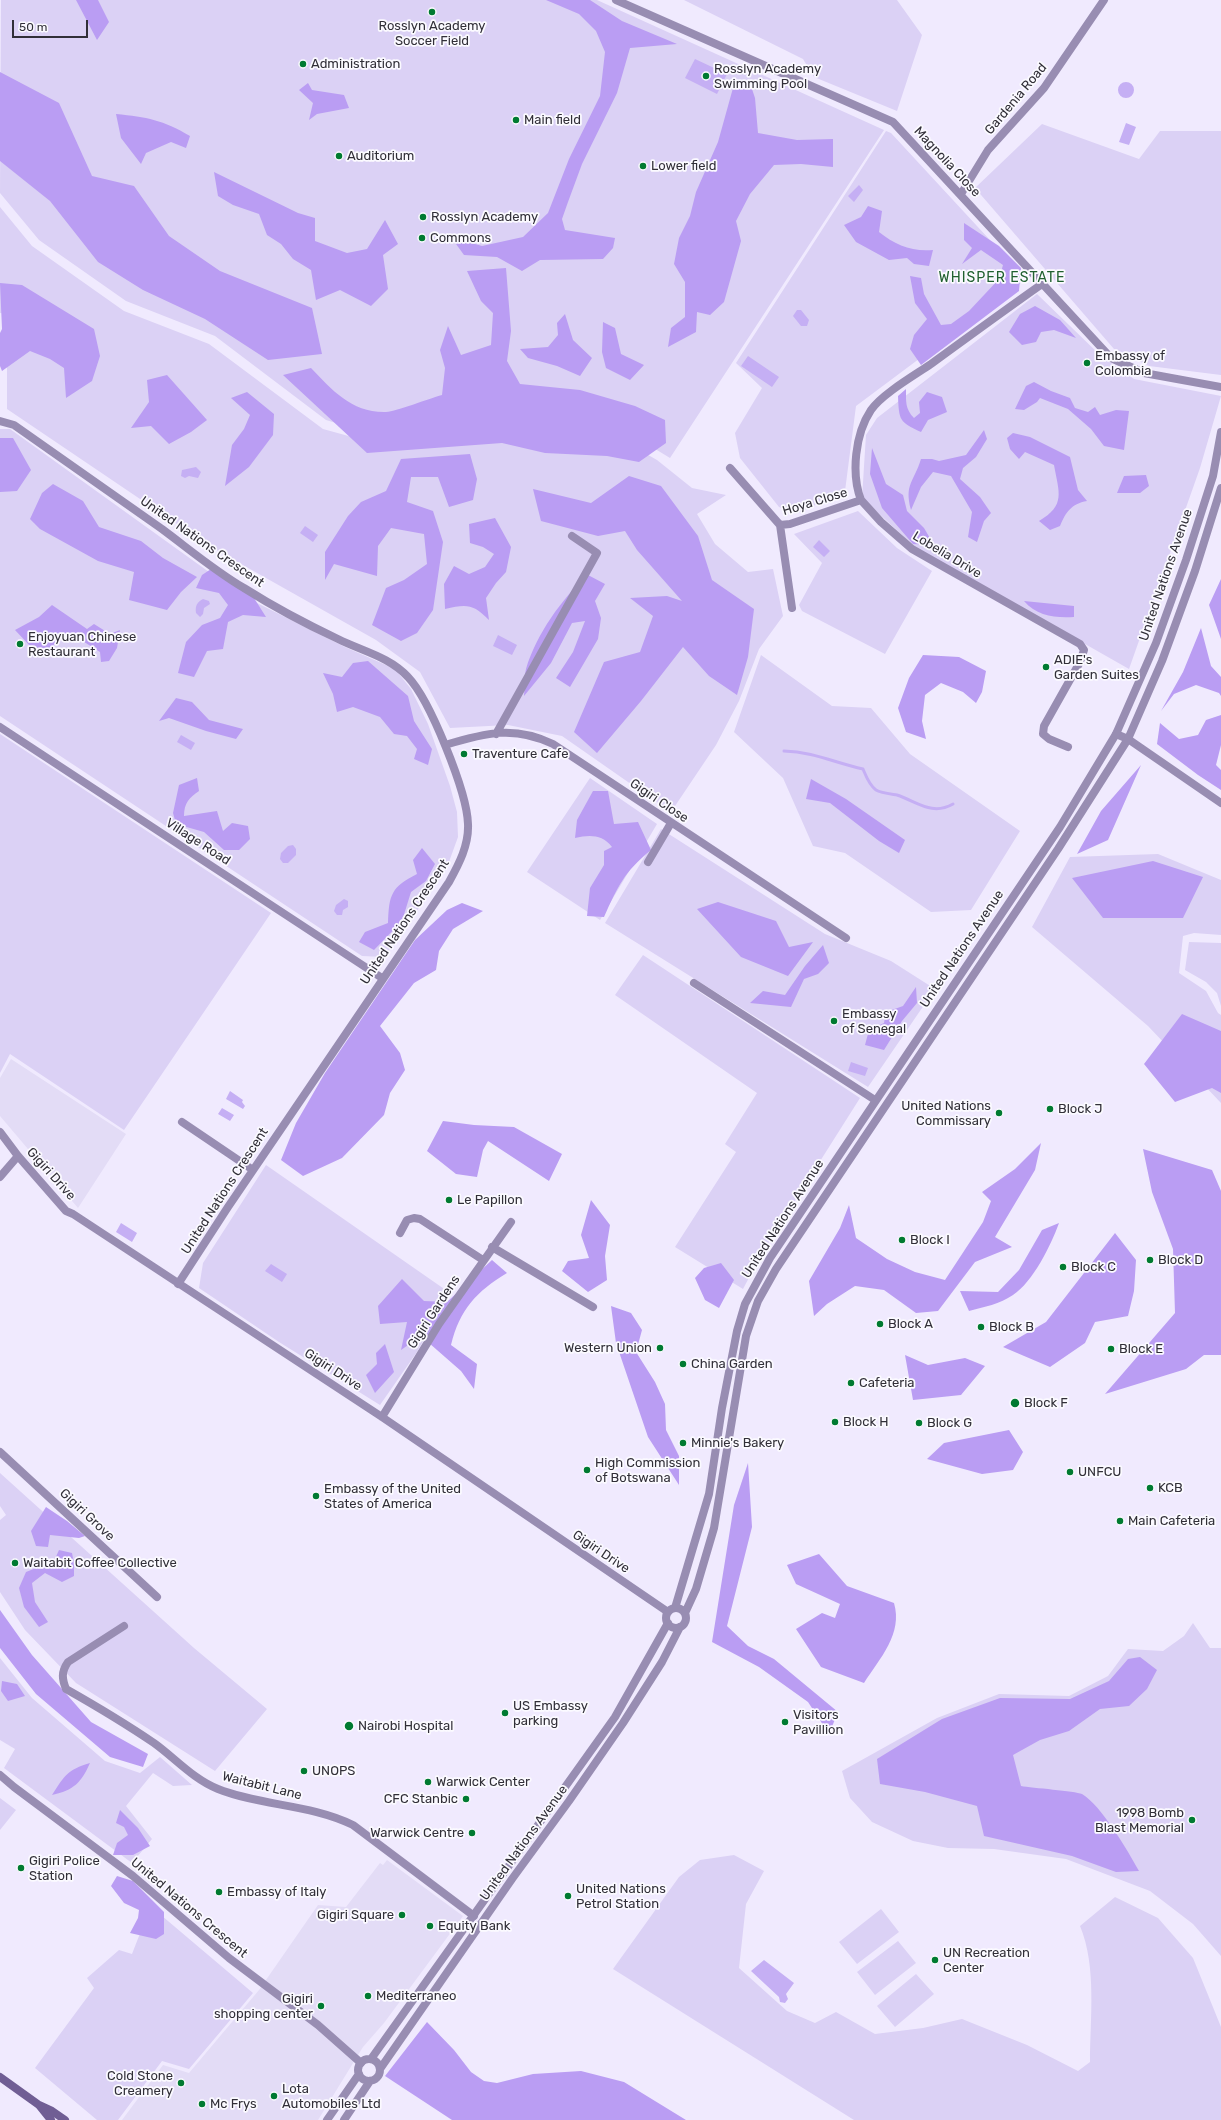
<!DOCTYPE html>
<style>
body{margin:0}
#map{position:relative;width:1221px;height:2120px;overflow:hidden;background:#f0eafe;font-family:Rubik,sans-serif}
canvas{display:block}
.scale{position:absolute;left:12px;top:20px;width:76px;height:18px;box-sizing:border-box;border:2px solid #312f38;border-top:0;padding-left:5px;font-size:12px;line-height:14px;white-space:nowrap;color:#312f38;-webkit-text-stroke:3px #fbfaff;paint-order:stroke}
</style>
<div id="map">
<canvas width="1221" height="2120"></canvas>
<div class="scale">50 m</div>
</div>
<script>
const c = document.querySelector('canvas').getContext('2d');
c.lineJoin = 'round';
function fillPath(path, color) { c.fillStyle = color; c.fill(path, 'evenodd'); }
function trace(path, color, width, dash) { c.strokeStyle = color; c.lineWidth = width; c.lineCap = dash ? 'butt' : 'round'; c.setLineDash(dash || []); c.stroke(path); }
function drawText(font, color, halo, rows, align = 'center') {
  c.font = font + ' Rubik,sans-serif'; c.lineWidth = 3.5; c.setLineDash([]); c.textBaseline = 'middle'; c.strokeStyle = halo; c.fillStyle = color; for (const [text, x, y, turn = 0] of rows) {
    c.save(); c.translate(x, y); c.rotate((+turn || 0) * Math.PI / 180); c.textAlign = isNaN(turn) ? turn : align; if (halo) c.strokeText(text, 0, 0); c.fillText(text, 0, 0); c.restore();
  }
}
fillPath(new Path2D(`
 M11 1059 126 1134 78 1208 0 1116V1078Z
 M387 1860 463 1916 384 2023 363 2047 318 2120H122L163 2065 189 2073 259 1990 318 1905 346 1907 380 1863 383 1865Z`), '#e3dcf6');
fillPath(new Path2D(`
 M1 0H597L884 130 670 458 634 436 362 431 326 420 215 336 126 301 39 240 0 193Z
 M684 0H897L922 35 897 111 814 77 803 59Z
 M1042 124 1139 159 1160 131H1221V375L1149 366 1114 349 975 188Z
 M886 131 891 133 1026 279 856 406 845 491 796 514 779 507 740 458 735 433 762 388 736 363Z
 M0 207 32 246 124 311 209 344 323 429 363 440 513 437 634 447 657 460 692 488 726 495 697 514 715 544 748 572 773 569 783 616 759 649 739 701 716 745 671 812 562 736 508 725 450 728 420 672 376 640 211 547 7 409V314L0 313Z
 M1037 294 1101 356 1134 379 1221 396 1200 468 1129 669 916 548 862 498 866 435 877 418Z
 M0 429H10L241 595 345 647 395 669 411 689 428 724 450 786 457 812 458 837 446 870 384 957 362 956 0 716Z
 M858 511 897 548 932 571 885 654 802 611 799 605 822 563 794 534Z
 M761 655 832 706 871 708 910 754 1020 831 971 910 931 912 845 853 813 846 783 778 734 732Z
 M0 734 271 913 124 1130 10 1054 0 1073Z
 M590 778 657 824 600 920 527 872Z
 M661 829 825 934 891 961 935 989 868 1087 605 923Z
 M1158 854 1221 880V935L1194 933 1183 936 1179 973 1206 991 1218 1013 1221 1015V1103L1148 1026 1032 927 1070 857Z
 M1189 942 1221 943V1006L1217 993 1206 982 1185 970Z
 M643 955 860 1098 762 1253 743 1289 675 1247 736 1152 725 1144 757 1093 615 995Z
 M266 1165 450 1293 417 1352 380 1405 279 1342 199 1288 203 1263Z
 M0 1473 194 1648 267 1709 215 1771 76 1683 25 1630 0 1592V1520L6 1515 0 1506Z
 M1193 1623 1210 1648H1221V1956L1193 1924 1150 1891 1066 1859 994 1849 948 1848 913 1841 872 1822 850 1798 842 1771 937 1718 999 1694 1069 1696 1108 1676 1128 1649 1163 1651 1184 1636Z
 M0 1658 32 1698 105 1761 140 1773 160 1757 192 1785 173 1786 153 1773 126 1806 152 1839 132 1863 4 1768 15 1749 0 1740Z
 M0 1798 16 1810 0 1830Z
 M734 1855 764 1871 746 1904 739 1968 787 2011 815 2023 836 2012 875 2034 923 2028 962 2019 1027 2045 1078 2071 1090 2062C1090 2018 1097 1967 1080 1926L1115 1897 1158 1918 1193 1958 1221 2027V2120H854L613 1969 679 1877 700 1860Z
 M881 1909 899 1932 857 1964 839 1942Z
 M155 1910 253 1993 189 2069 162 2061 118 2120H97L35 2068 94 1988 87 1978 119 1950 132 1954 139 1936Z
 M898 1941 916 1963 875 1995 857 1972Z
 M916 1974 934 1994 895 2027 877 2006Z`), '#dbd1f5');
fillPath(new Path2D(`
 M76 0H98L109 22 97 40Z
 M546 0H590L622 21 677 44 630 48 617 93 582 164 568 202 562 219 565 230 615 238 613 248 603 259 540 260 522 271 497 257 464 255 451 237 482 246 523 237 548 213 569 159 600 96 605 52 596 31 579 14Z
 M0 72 59 103 92 176 134 186 169 236 220 271 312 308 322 354 268 360 205 319 143 290 98 262 50 201 0 161Z
 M749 80 755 98 758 133 797 140 833 139V167L801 164 774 165 750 194 736 221 741 241 724 302 710 315 697 312 696 332 668 347 671 328 685 317V282L674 264 679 238 690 216 696 192 718 142 733 88Z
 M308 83 312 90 344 95 349 108 317 114 309 120 313 103 299 90Z
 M116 114C147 117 163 120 190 136L186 148 171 142 146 153 141 164 121 138Z
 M214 172 298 213 315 218V241L347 253 367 249 385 220 398 244 383 255 388 289 371 306 340 290 316 300 311 270 293 259 281 244 267 235 259 214 233 205 218 196Z
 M868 206 882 211 879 232C895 245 912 252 933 250L929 266 914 264 907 258 889 260 856 242 844 225 861 217Z
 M964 223 999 246 1021 268 1019 291 921 365 910 349 914 335 927 319 915 303 910 276 921 278 924 294 941 325 951 324 969 311 999 279 1003 265 981 250 962 264 972 248 964 240Z
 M506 268 511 331 507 361 520 384 580 390 635 406 665 420 666 443 639 462 607 456 545 453 502 443 367 453 283 375 311 368C332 390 352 413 386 412 397 411 428 399 442 395L445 368 440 350 448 326 461 355 491 345 493 313 481 301 467 271Z
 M0 283 22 285 94 329 100 356 92 381 66 398 64 368 50 359 30 351 2 371 0 366V333L2 329Z
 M1035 306 1060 320 1076 338 1054 330 1041 332 1036 342 1022 345 1009 332 1020 314Z
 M565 314 573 340 592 358 580 376 557 366 528 358 520 349 548 347 558 335 557 323Z
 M603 322 615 328 621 354 644 365 630 380 606 368 602 352Z
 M167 375 207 420 191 432 169 444 151 426 131 428 149 402 147 380Z
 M1034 382 1051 391 1070 398 1075 408 1088 412 1095 407 1100 415 1116 410 1129 411 1124 450 1104 446 1091 429 1068 409 1040 398 1037 402 1024 410 1015 409 1026 386Z
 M906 389C906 401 905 409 914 418L920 413 919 402 927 392 942 397 947 412 928 420 921 432C899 422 899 420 898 396Z
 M247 392 274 414 273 435 249 467 225 486 232 445 244 429 250 415 231 398Z
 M984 430 987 439 976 457 963 468 960 479 980 497 991 513 984 521 977 542 968 537 972 512 951 476 933 472 921 487 911 510C904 484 914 482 921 459H932L939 461 966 455Z
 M1013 433 1030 437 1070 457 1078 490 1087 501C1071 504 1066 512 1060 526L1050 530 1039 521C1066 505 1059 493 1054 465L1025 452 1019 459 1010 449 1007 438Z
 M0 438H13L31 470 17 491 0 492Z
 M872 448 886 484 903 495 907 511 924 528 934 545 913 544 882 508 870 474Z
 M470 454 477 479 473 500 449 507 438 477H411L407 502 433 511 443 542 433 610 417 633 401 641 372 625 386 588 404 580 427 564 424 534 391 528 378 546 377 576 334 564 325 580V552L348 516 361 502 386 491 401 459Z
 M1146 475 1149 486 1140 493H1117L1124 476Z
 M629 476 661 486 698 536 712 580 754 609 748 657 737 695 709 676 683 647 641 701 597 753 574 732 604 662 640 652 653 616 630 598 667 596 682 601 637 550 625 531 598 536 541 521 533 489 591 503Z
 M53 484 83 501 99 527 141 541 163 558 197 577 181 592 167 610 129 600 134 572 98 561 40 529 30 519 42 493Z
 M495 518 511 547 506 572 496 583 486 598 489 620C473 604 467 604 445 609L444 584 454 566 469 574 485 567 494 554 483 547 470 543 469 524Z
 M211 569 254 598 266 617 243 615 228 622 223 649 207 651 194 677 178 673 186 642 202 625 220 618 228 605 219 593 196 588 202 575Z
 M588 575 605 584 595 601 601 618 598 639 570 687 556 678 573 652 585 621 572 623 551 663 524 696C525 688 524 677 526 669 536 635 562 598 588 575Z
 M1221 579V639L1209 605Z
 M1024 601 1074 606V617C1054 618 1037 616 1024 601Z
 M52 605 87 629 94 624 110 634 120 630 117 648 109 661 101 662 100 652 81 640 58 637 52 648H32L15 630 39 617Z
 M1201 628 1211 666 1221 677V696L1219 693 1196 685 1174 694 1161 711 1183 672Z
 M923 655 959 657 986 671 982 692 976 703 963 692 941 683 925 695 922 721 926 739 906 732 898 708 909 678Z
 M368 661 408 696 414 721 432 749 428 765 414 759 417 749 407 736 394 734 380 717 353 707 337 712 333 694 323 673 342 677 353 663Z
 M176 698 192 702 209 720 243 729 236 739 206 731 169 718 159 721Z
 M1221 715V745L1216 765 1221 770V790L1198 775 1157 744 1160 723 1179 739 1198 735 1206 720Z
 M1141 765 1108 840 1077 854 1101 811Z
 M197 778 199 791C189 798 184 803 184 816L217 811 223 831 232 823 248 826 250 839 239 850H224L204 832 176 824 173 813 179 785Z
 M811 779 846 799 905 840 899 853 879 841 830 803 806 799Z
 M593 791H608L614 824 638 822 651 850C624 872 618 886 604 917L587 916 590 888 604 865V851L612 847C602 834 589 835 575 838L577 820Z
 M422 848 435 864 426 881 411 892 402 921 374 950 359 942 365 932 388 923C389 895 391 887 417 874L413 860Z
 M1153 861 1203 877 1183 918H1103L1072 878Z
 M718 902 776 921 789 947 813 942 788 976 741 957 697 909Z
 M462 903 483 911 453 929 439 951 436 970 414 983 380 1026 400 1053 405 1070 390 1093 384 1115 342 1158 303 1176 281 1160 296 1123 325 1073 415 940 447 910Z
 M823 945 829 963 818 974 804 979 791 1007 750 1003 763 991 785 995 805 966Z
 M916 987 917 1003 902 1021 884 1050 865 1045 869 1030 884 1023 886 1012 903 1006Z
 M1182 1014 1221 1031V1093L1212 1088 1175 1102 1144 1064Z
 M443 1121 474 1125 514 1127 562 1154 549 1181 488 1141 483 1150 477 1177 456 1174 427 1151Z
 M1041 1143 1035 1170 995 1237 1012 1247 975 1262 938 1311 916 1313 884 1290 855 1286 827 1304 814 1316 809 1281 840 1228 849 1205 856 1238 887 1259 915 1272 945 1280 983 1222 991 1201 982 1192 1015 1169Z
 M1143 1149 1212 1170 1221 1191V1355H1204L1186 1369 1105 1394 1175 1313 1173 1249 1152 1192Z
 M591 1200 610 1225 605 1256 607 1280 588 1292 562 1271 568 1261 589 1258 581 1235Z
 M1059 1223C1051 1245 1033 1282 1013 1295 1000 1304 984 1307 969 1311L960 1291 998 1292 1019 1270 1042 1230Z
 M1115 1233 1136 1260 1134 1291 1128 1316 1095 1322 1085 1343 1050 1367 1003 1347 1046 1322Z
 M492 1260 507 1273C476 1292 460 1309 451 1345L477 1364 474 1389 461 1371 421 1336 401 1350 407 1322 380 1324 378 1306 402 1279 424 1301 447 1302Z
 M721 1263 734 1280 719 1308 705 1300 695 1278 704 1268Z
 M611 1306 631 1313 642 1330 636 1352 655 1382 665 1404 666 1430 679 1456V1485L648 1437 616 1343Z
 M385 1344 394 1372 375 1393 366 1375 377 1364 376 1353Z
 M905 1355 928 1365 965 1358 985 1366 961 1395 913 1400Z
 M1009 1430 1023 1452 1013 1470 982 1474 927 1459 944 1443Z
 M748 1463 752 1527 727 1626 748 1646 774 1659 838 1712 829 1734 808 1702 759 1667 712 1642 734 1505Z
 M46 1507 67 1521 85 1536 79 1538 50 1535 48 1547 36 1546 31 1531Z
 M59 1550 72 1553 74 1563V1576L62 1582 45 1573 32 1583 35 1602 48 1622 39 1627 24 1607 19 1588 26 1572 54 1561Z
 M819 1554 847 1586 894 1603C903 1634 880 1658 864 1683L821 1667 796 1629 822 1613 835 1618 840 1604 796 1584 787 1565Z
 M0 1610 32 1655 91 1722 148 1754 143 1767 110 1757 36 1694 0 1648Z
 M1140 1657 1157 1670 1147 1689 1129 1706 1100 1709 1069 1731 1040 1740 1013 1755 1021 1786C1032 1788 1075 1791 1082 1794 1101 1805 1128 1851 1139 1871L1116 1872 1072 1856 984 1836 977 1806 925 1792 880 1784 877 1759 942 1719 1000 1698 1070 1699 1109 1681 1128 1659Z
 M2 1681 17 1684 25 1696 8 1701 1 1691Z
 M90 1763C81 1783 74 1790 52 1795 65 1775 67 1770 90 1763Z
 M120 1810 138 1828 150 1846 133 1855H113L117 1843 128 1835 124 1827 116 1823Z
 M117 1876 133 1881 164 1912V1934L156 1939 130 1933 138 1918 139 1910 124 1903 111 1886Z
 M427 2022 454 2050 471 2072 484 2081 497 2083 533 2074 581 2071 624 2082 686 2120H452L385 2076Z`), '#ba9df3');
fillPath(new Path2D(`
 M695 59 727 74 717 94 685 78Z
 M1118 90a8 8 0 1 1 16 0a8 8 0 1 1-16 0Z
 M1126 123 1136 127 1129 145 1119 142Z
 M859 185 863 190 854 202 848 196Z
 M797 310H801L809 320 807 326H801L793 316Z
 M748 356 779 377 772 387 741 366Z
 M196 467 201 472 198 478 189 476 185 478 181 476 182 470Z
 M305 526 318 535 313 542 300 533Z
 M819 540 830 551 824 557 813 547Z
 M203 599 209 601 210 604 204 608 203 614 200 617 196 613C195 606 197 602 203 599Z
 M498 635 517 645 512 655 493 646Z
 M181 735 195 743 191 750 177 742Z
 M293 845 296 849V855L288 863H283L280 859 281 853 288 846Z
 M344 899 348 901V907L343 910 342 915H337L334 911 336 905Z
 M851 1062 868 1068 865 1076 848 1071Z
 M230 1091 243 1100 242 1102 245 1106 243 1109 226 1099Z
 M222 1108 234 1115 230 1121 218 1114Z
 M121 1223 137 1233 132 1242 116 1232Z
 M271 1264 287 1274 282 1282 265 1271Z
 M764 1960 794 1983 786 1994 788 1999 785 2003 780 2002 779 1997 751 1971Z`), '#c5aff4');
trace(new Path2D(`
 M784 751C814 752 835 763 863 769 866 776 869 785 876 790 881 793 891 794 897 795 918 802 932 816 953 804`), '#c5aff4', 3);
trace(new Path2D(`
 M616 0 893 122 1111 358 1144 373 1221 387
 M961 194 988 150 1044 88 1104 0
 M1042 284C1005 310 968 337 931 364 915 375 882 394 871 410 855 434 851 474 861 500L881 522 912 549 1080 644 1084 650 1080 662 1044 726 1043 734 1049 739 1068 747
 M0 421 14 425C63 460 113 494 162 529 189 549 215 571 244 588 274 607 306 624 338 639 362 651 390 657 408 677 430 700 467 792 468 824 469 845 459 864 449 882L228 1207 178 1284
 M730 468 780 525 790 524 861 500
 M780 525 792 608
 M0 727 382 978
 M496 734 597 553 572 536
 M1116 734 1128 739 1221 803
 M445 745C485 733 514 725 553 744L846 938
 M648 862 671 823
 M694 983 875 1100
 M182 1122 253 1170
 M0 1132 18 1156 66 1211 73 1214 382 1417 668 1612
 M0 1177 18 1156
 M400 1233 407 1220 414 1218 420 1219 483 1260
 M492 1247 593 1307
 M382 1417 439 1324 511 1222
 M0 1452 157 1597
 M124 1626 68 1662C61 1672 62 1679 66 1689 96 1706 126 1724 154 1743 175 1758 193 1779 218 1789 261 1806 310 1804 353 1825L474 1916
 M0 1775 14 1787 133 1876 229 1958 318 2025 361 2063`), '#988db2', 8);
trace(new Path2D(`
 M675 1608 709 1494 722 1408 737 1331 745 1304 770 1258 1060 827 1116 734 1156 643 1186 560 1213 476 1221 432
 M666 1618a10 10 0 1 1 20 0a10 10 0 1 1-20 0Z
 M685 1613 696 1589 714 1528 746 1336 758 1301 776 1269 1058 849 1128 739 1162 661 1195 571 1221 488
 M358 2070a11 11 0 1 1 22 0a11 11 0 1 1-22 0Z
 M371 2059 615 1717 668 1623
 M380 2069 512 1879 569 1801 623 1723 662 1662 680 1627
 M327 2120 359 2074
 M344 2120 370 2081`), '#988db2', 8);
trace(new Path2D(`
 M0 2077 39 2105 52 2111 65 2120
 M39 2105 51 2120`), '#705e94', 8);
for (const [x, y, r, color] of [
 [432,12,4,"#007a31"],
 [303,64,4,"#007a31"],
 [706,76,4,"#007a31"],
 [516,120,4,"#007a31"],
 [339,156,4,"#007a31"],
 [643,166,4,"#007a31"],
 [423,217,4,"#007a31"],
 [422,238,4,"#007a31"],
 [1087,363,4,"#007a31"],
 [20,644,4,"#007a31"],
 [1046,667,4,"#007a31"],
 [464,754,4,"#007a31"],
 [834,1021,4,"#007a31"],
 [1050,1109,4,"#007a31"],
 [999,1113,4,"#007a31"],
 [449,1200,4,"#007a31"],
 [902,1240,4,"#007a31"],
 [1150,1260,4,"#007a31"],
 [1063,1267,4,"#007a31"],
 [880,1324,4,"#007a31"],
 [981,1327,4,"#007a31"],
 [660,1348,4,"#007a31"],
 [1111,1349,4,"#007a31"],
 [683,1364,4,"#007a31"],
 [851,1383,4,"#007a31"],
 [1015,1403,5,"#007a31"],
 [835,1422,4,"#007a31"],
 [919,1423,4,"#007a31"],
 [683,1443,4,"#007a31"],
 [587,1470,4,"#007a31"],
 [1070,1472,4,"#007a31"],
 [1150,1488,4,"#007a31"],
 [316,1496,4,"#007a31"],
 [1120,1521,4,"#007a31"],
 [15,1563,4,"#007a31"],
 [505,1713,4,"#007a31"],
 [785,1722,4,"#007a31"],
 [349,1726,5,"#007a31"],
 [304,1771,4,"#007a31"],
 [428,1782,4,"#007a31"],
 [466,1799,4,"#007a31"],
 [1192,1820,4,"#007a31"],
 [472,1833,4,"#007a31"],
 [21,1868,4,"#007a31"],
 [219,1892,4,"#007a31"],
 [568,1896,4,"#007a31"],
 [402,1915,4,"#007a31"],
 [430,1926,4,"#007a31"],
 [935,1960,4,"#007a31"],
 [368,1996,4,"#007a31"],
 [321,2006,4,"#007a31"],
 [181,2083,4,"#007a31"],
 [274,2096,4,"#007a31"],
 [202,2104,4,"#007a31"]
]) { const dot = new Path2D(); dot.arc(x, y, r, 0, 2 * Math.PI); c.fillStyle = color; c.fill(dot); trace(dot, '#fbfaff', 1.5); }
drawText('13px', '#312f38', '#fbfaff', [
 ["Rosslyn Academy",432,26,"center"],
 ["Soccer Field",432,41,"center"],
 ["Administration",311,64],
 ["Rosslyn Academy",714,69],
 ["Swimming Pool",714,84],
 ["Main field",524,120],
 ["Auditorium",347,156],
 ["Lower field",651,166],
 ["Rosslyn Academy",431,217],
 ["Commons",430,238],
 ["Embassy of",1095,356],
 ["Colombia",1095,371],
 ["Enjoyuan Chinese",28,637],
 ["Restaurant",28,652],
 ["ADIE's",1054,660],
 ["Garden Suites",1054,675],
 ["Traventure Cafe",472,754],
 ["Embassy",842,1014],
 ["of Senegal",842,1029],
 ["United Nations",991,1106,"right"],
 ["Commissary",991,1121,"right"],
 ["Block J",1058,1109],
 ["Le Papillon",457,1200],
 ["Block I",910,1240],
 ["Block D",1158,1260],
 ["Block C",1071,1267],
 ["Block A",888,1324],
 ["Block B",989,1327],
 ["Western Union",652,1348,"right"],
 ["Block E",1119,1349],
 ["China Garden",691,1364],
 ["Cafeteria",859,1383],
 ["Block F",1024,1403],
 ["Block H",843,1422],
 ["Block G",927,1423],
 ["Minnie's Bakery",691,1443],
 ["High Commission",595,1463],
 ["of Botswana",595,1478],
 ["UNFCU",1078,1472],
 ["KCB",1158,1488],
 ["Embassy of the United",324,1489],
 ["States of America",324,1504],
 ["Main Cafeteria",1128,1521],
 ["Waitabit Coffee Collective",23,1563],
 ["US Embassy",513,1706],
 ["parking",513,1721],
 ["Visitors",793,1715],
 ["Pavillion",793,1730],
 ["Nairobi Hospital",358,1726],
 ["UNOPS",312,1771],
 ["Warwick Center",436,1782],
 ["CFC Stanbic",458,1799,"right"],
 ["1998 Bomb",1184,1813,"right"],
 ["Blast Memorial",1184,1828,"right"],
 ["Warwick Centre",464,1833,"right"],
 ["Gigiri Police",29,1861],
 ["Station",29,1876],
 ["United Nations",576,1889],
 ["Petrol Station",576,1904],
 ["Embassy of Italy",227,1892],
 ["Gigiri Square",394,1915,"right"],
 ["Equity Bank",438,1926],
 ["UN Recreation",943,1953],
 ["Center",943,1968],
 ["Mediterraneo",376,1996],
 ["Gigiri",313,1999,"right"],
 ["shopping center",313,2014,"right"],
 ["Cold Stone",173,2076,"right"],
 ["Creamery",173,2091,"right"],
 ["Lota",282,2089],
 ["Automobiles Ltd",282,2104],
 ["Mc Frys",210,2104]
], 'left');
drawText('13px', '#312f38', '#fbfaff', [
 ["Gardenia Road",1016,99,-50],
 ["Magnolia Close",947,162,47],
 ["Hoya Close",815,502,-17],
 ["United Nations Crescent",202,542,35],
 ["Lobelia Drive",947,555,31],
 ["United Nations Avenue",1166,575,-71],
 ["Gigiri Close",659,801,34],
 ["Village Road",198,842,33],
 ["United Nations Crescent",405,922,-56],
 ["United Nations Avenue",962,949,-56],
 ["Gigiri Drive",51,1174,48],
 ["United Nations Crescent",225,1191,-57],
 ["United Nations Avenue",783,1219,-57],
 ["Gigiri Gardens",434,1312,-57],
 ["Gigiri Drive",333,1370,33],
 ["Gigiri Grove",87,1515,43],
 ["Gigiri Drive",601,1552,34],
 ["Waitabit Lane",262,1786,14],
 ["United Nations Avenue",524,1843,-54],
 ["United Nations Crescent",189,1908,40]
]);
c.letterSpacing = '1px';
drawText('14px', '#216031', '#fbfaff', [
 ["WHISPER ESTATE",1002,278]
]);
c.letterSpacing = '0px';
</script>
